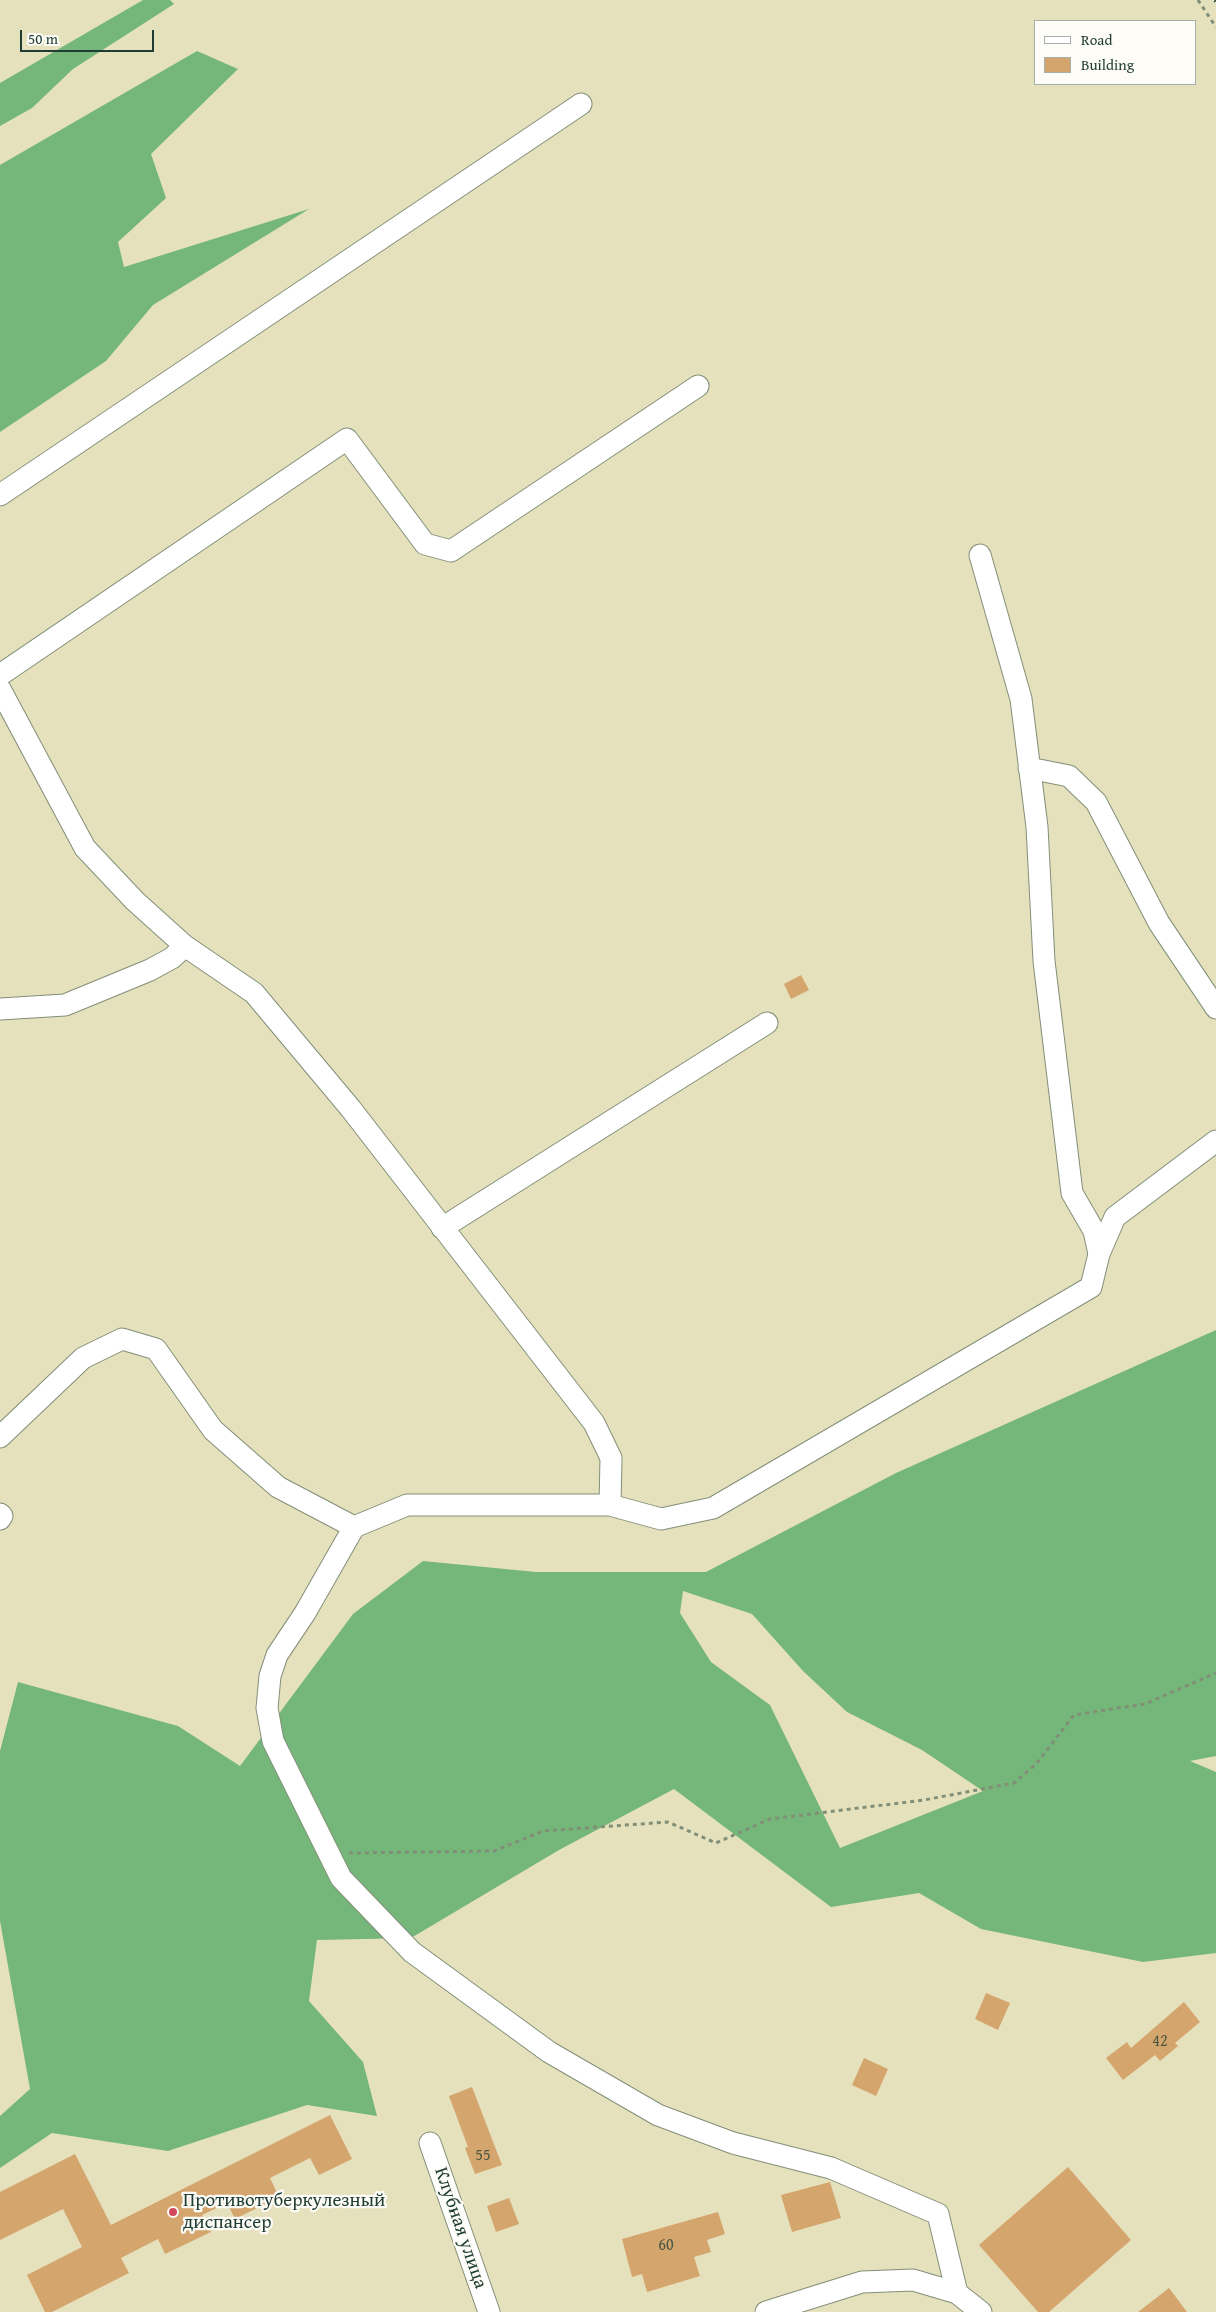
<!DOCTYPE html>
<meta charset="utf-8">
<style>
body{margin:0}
#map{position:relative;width:1216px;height:2312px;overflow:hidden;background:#e6e1bd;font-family:"Gentium Book Plus",serif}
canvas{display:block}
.legend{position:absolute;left:1034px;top:20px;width:162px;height:65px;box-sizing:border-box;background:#fdfcf7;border:1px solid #a4b0a9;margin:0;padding:6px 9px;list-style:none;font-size:15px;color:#1f3d34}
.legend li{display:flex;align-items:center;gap:10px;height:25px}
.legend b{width:25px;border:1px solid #a4b0a9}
.scale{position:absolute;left:20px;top:30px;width:134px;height:22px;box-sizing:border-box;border:2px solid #1f3d34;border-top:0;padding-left:6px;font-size:15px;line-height:18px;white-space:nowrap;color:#1f3d34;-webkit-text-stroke:4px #fdfcf7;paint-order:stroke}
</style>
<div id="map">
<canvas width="1216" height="2312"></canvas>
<ul class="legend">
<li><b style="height:6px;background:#fff"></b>Road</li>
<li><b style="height:14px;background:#d4a56d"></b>Building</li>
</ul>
<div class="scale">50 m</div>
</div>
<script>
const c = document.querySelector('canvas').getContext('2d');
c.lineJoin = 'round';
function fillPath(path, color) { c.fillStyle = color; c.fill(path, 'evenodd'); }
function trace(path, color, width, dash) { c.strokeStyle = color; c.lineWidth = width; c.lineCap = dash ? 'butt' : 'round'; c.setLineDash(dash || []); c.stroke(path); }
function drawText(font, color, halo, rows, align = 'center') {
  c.font = font + ' "Gentium Book Plus",serif'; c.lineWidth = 4.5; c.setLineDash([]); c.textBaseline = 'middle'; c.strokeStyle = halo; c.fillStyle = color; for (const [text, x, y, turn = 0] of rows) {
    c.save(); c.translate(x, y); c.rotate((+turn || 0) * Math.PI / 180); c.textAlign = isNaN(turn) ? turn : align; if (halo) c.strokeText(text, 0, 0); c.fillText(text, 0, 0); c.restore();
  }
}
fillPath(new Path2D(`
 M143 0H170L174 4 73 69 32 108 0 126V83Z
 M197 51 238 69 151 154 166 198 118 242 124 267 309 209 153 305 106 361 0 432V165Z
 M1216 1330V1756L1190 1761 1216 1772V1953L1143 1962 981 1929 919 1893 831 1907 674 1789 559 1850 411 1938 317 1940 309 2001 363 2062 377 2116 307 2105 168 2151 52 2133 0 2168V2116L30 2089 0 1921V1751L18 1682 178 1726 240 1766 353 1614 423 1561 536 1572H706L896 1473ZM683 1591 752 1614 803 1671 847 1712 922 1750 983 1791 840 1848 770 1705 711 1662 680 1613Z`), '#75b77a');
fillPath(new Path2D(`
 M801 975 809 990 791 999 784 984Z
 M986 1993 1010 2003 998 2030 975 2019Z
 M1184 2002 1200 2022 1175 2043 1178 2046 1160 2061 1155 2055 1123 2080 1106 2058 1127 2042 1131 2048Z
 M864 2058 888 2069 876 2096 852 2085Z
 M472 2087 502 2165 475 2174 465 2148 468 2147 449 2096Z
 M330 2115 352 2159 319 2175 310 2158 270 2178 279 2197 235 2219 227 2203 202 2215 211 2232 165 2254 158 2239 121 2258 129 2273 52 2312H45L27 2275 82 2247 63 2209 0 2240V2192L75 2154 111 2225Z
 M1068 2167 1131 2240 1049 2312H1038L979 2245Z
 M830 2182 841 2218 792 2232 781 2195Z
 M509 2198 519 2224 496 2232 487 2206Z
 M718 2212 725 2234 707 2240 711 2252 694 2257 700 2276 647 2292 642 2274 632 2277 622 2239Z
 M1169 2288 1187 2312H1138Z`), '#d4a56d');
const minor = new Path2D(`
 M0 495 581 104
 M0 675 347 439 425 544 451 551 698 386
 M0 689 85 848 135 901 185 946 254 993 351 1109 594 1423 611 1458 610 1505
 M1029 768 1069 776 1096 802 1159 923 1216 1008
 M0 1009 65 1005 150 970 172 958 185 946
 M442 1228 767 1023
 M1099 1254 1115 1217 1216 1141
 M0 1437 83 1358 122 1339 156 1349 213 1430 278 1487 354 1527
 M0 1514 2 1516 0 1519
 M430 2143 489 2312
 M957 2293 938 2214 831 2168 733 2143 658 2115 549 2052 412 1952 341 1878 273 1741 267 1708 270 1676 277 1655 305 1613 354 1527 407 1505H610L661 1519 713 1508 1091 1287 1099 1254 1094 1231 1072 1193 1044 961 1037 827 1021 699 980 555
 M766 2312 862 2282 913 2280 957 2293 981 2312`);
trace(minor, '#828f78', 23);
trace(new Path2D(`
 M1198 0 1216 27
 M349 1853 494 1851 543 1831 668 1822 716 1843 770 1819 924 1800 1014 1783 1036 1764 1074 1715 1145 1704 1216 1673`), '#828f78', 3, [4, 4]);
trace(minor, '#fff', 21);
trace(new Path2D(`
 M1215 0 1216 1`), '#1f3d34', 4, [8, 4]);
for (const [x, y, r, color] of [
 [173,2212,5,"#d1495b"]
]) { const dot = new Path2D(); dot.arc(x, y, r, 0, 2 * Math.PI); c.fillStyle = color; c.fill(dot); trace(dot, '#fdfcf7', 2); }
drawText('16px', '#4c5742', null, [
 ["42",1160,2042],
 ["55",483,2156],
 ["60",666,2246]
]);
drawText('19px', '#1f3d34', '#fdfcf7', [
 ["Противотуберкулезный",183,2201],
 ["диспансер",183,2223]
], 'left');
drawText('19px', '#1f3d34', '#fdfcf7', [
 ["Клубная улица",460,2228,71]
]);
</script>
